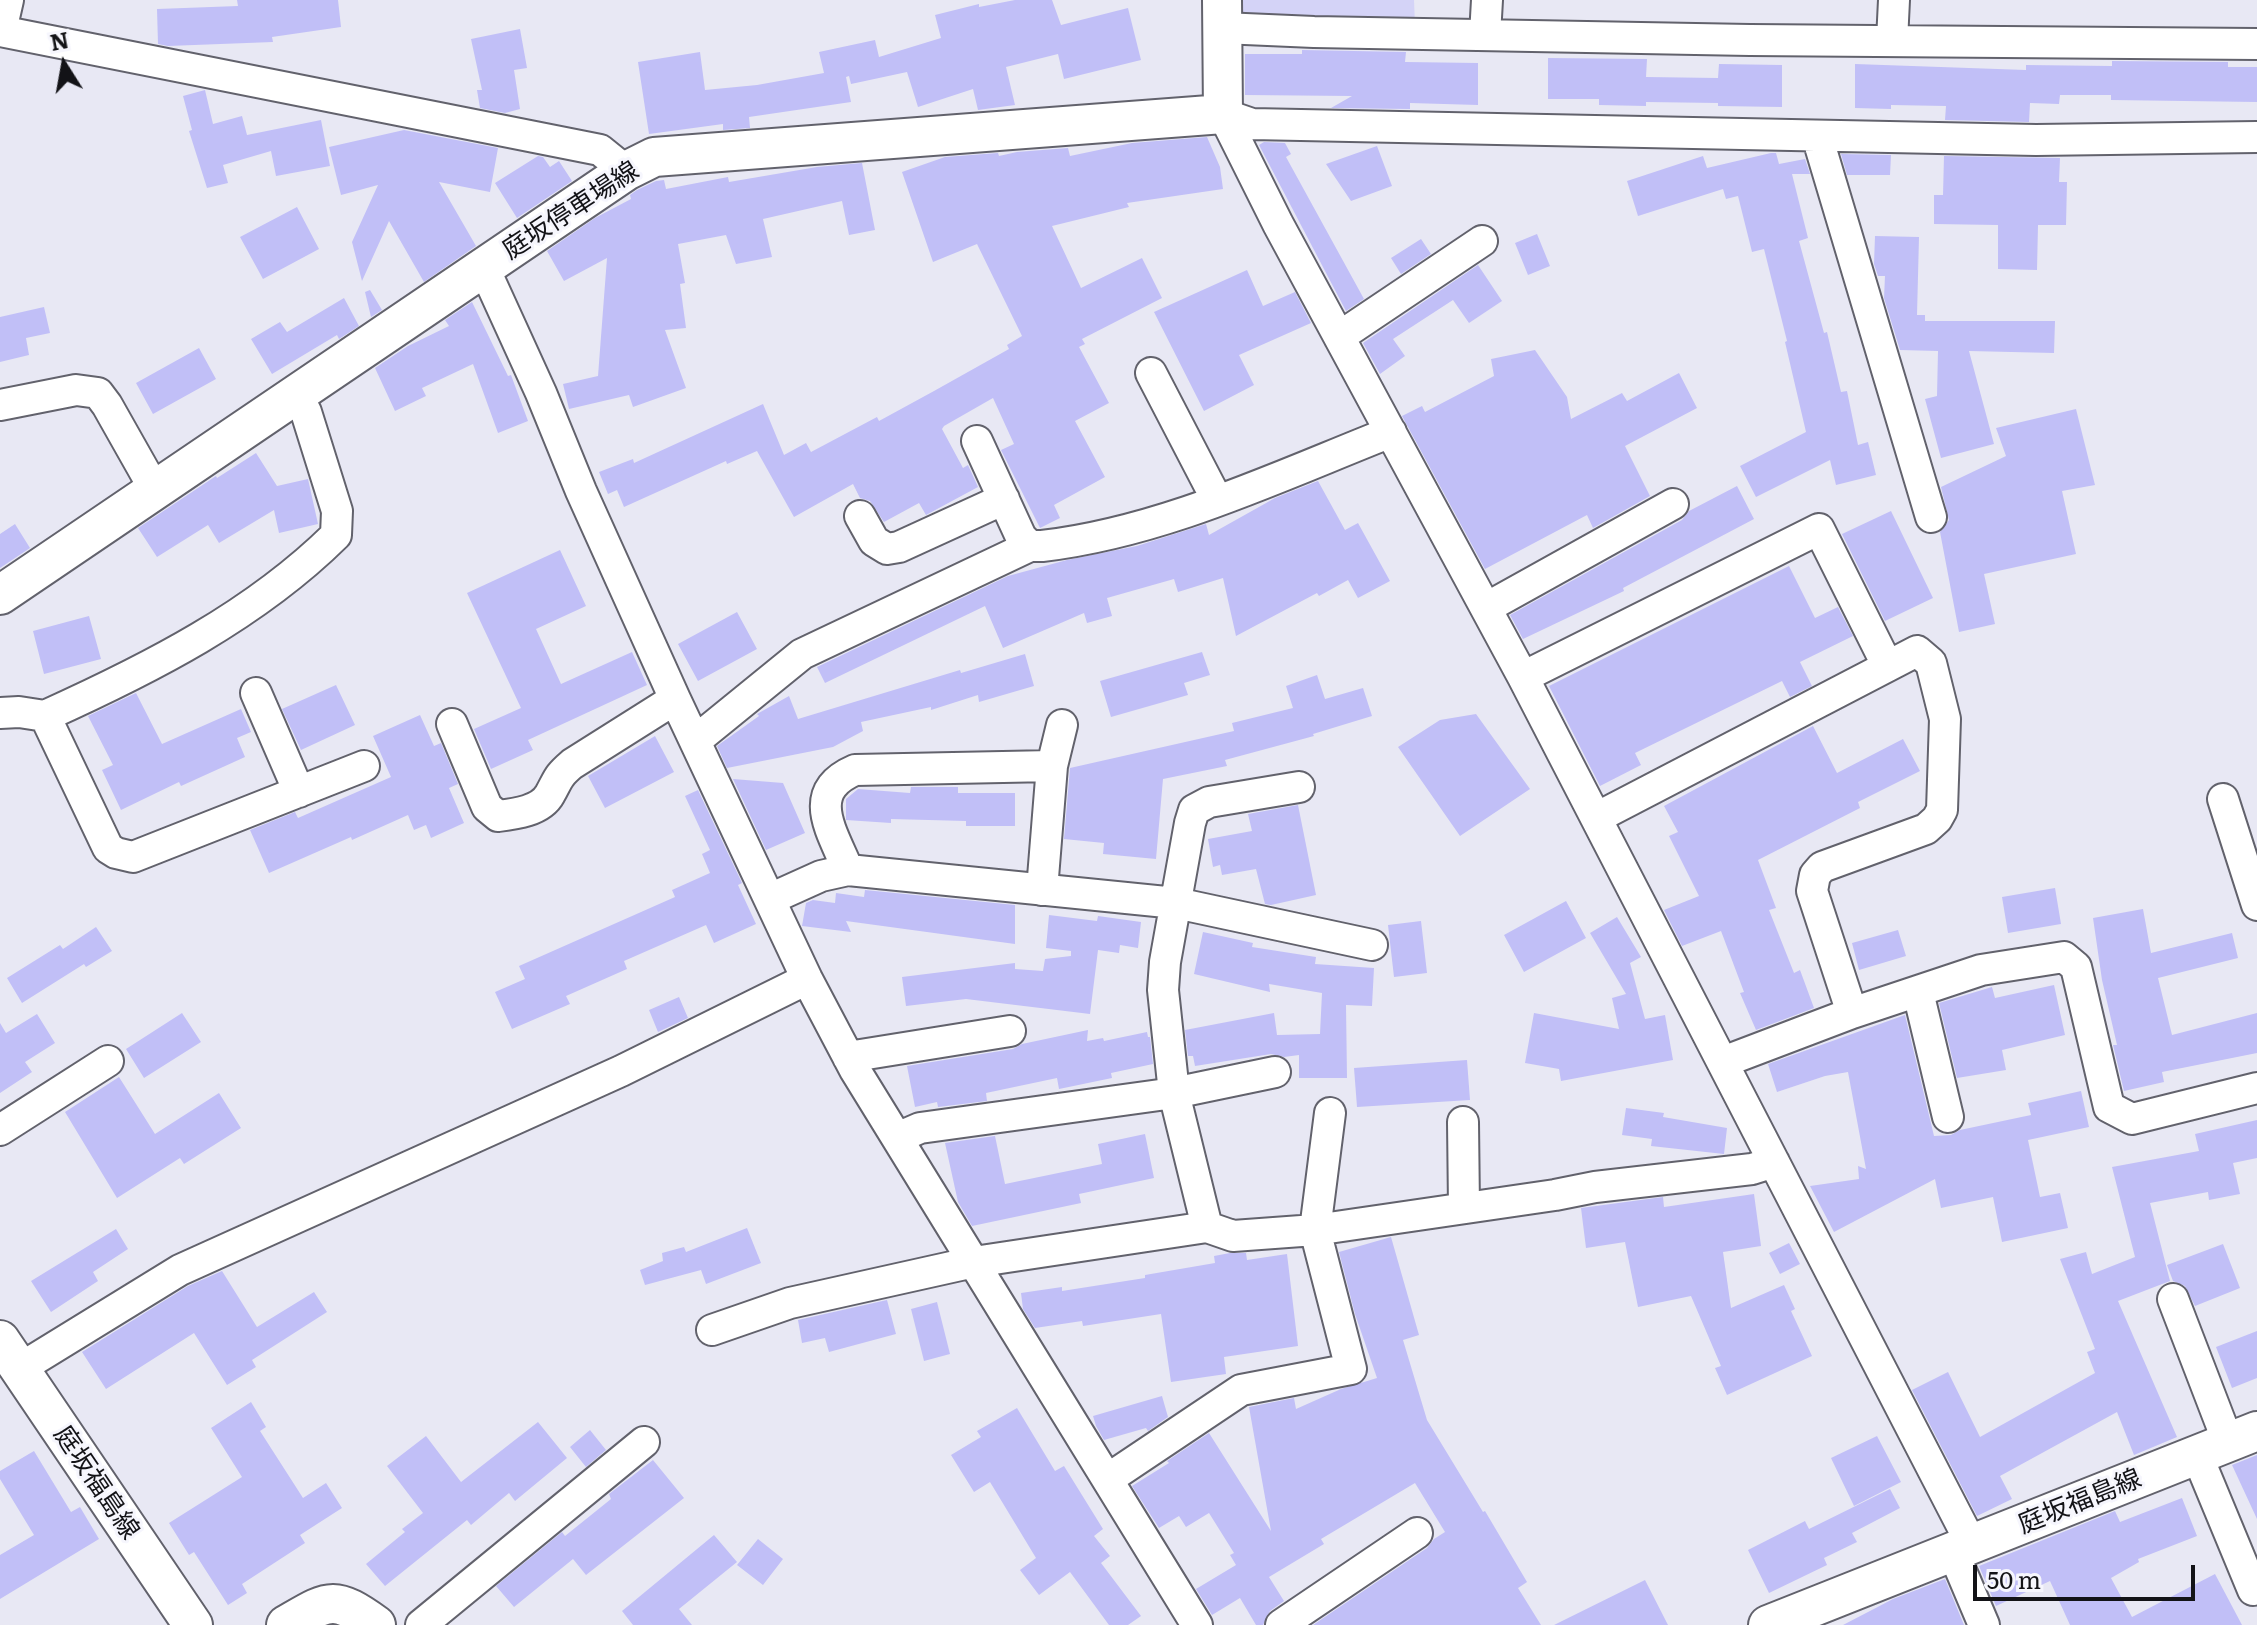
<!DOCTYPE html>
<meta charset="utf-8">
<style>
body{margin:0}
#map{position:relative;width:2257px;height:1625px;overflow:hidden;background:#e8e8f4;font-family:Literata,serif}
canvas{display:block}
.north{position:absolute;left:24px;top:24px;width:80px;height:80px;-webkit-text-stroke:6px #f6f6fd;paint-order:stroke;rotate:349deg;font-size:22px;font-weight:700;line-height:32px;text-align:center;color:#131317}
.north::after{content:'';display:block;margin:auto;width:28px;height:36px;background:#131317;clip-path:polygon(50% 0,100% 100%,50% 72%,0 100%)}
.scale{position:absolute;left:1973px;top:1565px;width:222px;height:36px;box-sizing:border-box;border:4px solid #131317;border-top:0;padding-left:10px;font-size:24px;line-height:28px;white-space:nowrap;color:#131317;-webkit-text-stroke:6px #f6f6fd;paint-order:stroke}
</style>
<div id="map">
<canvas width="2257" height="1625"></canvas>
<div class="north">N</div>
<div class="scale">50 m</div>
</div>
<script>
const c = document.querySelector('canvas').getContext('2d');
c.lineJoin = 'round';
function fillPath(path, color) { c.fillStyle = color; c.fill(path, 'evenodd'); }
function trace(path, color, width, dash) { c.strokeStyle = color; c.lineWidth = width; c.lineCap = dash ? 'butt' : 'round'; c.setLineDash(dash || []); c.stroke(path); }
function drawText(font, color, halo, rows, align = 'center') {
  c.font = font + ' Literata,"Noto Sans JP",serif'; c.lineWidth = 6; c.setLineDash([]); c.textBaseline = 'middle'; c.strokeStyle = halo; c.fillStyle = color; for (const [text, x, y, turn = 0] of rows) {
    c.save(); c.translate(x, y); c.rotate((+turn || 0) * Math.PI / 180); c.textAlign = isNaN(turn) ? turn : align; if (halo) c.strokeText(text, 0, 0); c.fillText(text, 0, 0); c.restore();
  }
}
fillPath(new Path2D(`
 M1230 0H1414L1415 25 1230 20Z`), '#d4d3f7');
fillPath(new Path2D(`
 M237 0H338L341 27 272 37 273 42 168 46 158 44 157 9 238 6Z
 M1015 0H1052L1061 25 1128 8 1141 60 1064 79 1058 54 1006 67 1015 105 978 110 973 89 918 107 907 72 851 84 849 76 846 77 851 102 749 117 750 128 723 130V124L649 134 638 62 700 52 705 90 757 85 824 73 819 52 875 40 879 57 941 38 935 15 979 4V7Z
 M520 29 527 68 514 70 520 109 505 113 480 108 477 90H482L471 39Z
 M1302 50 1406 52 1405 62 1478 63V105L1410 103V109L1331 108 1352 96 1245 95V54H1302Z
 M1548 58 1647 59 1646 77 1718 78 1719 64 1782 65V107L1718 106V103L1646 102V106L1599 105V99H1548Z
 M2112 61 2228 62V67H2257V102L2111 100V95H2060L2059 104 2030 103 2029 122 1945 120 1946 106 1891 105V109L1855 108V64L2026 70V65L2112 66Z
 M205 90 213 124 242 116 247 135 321 120 330 166 276 176 271 151 223 165 228 183 207 188 189 131 192 130 183 96Z
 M404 130 498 148 490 192 439 182 476 246 424 282 389 221 362 281 352 242 378 185 341 195 329 147Z
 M1207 137 1220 167 1223 189 1127 203 1129 207 1052 226 1081 288 1142 258 1162 298 1082 339 1085 344 1079 347 1109 403 1075 421 1105 477 1054 505 1060 518 1040 528 1001 450 1014 444 993 398 944 426 942 429 963 468 968 465 978 487 926 515 919 503 884 522 870 501 860 498 853 484 794 517 757 451 727 464 726 461 624 507 617 490 608 494 599 472 633 459 634 463 763 404 784 455 806 443 811 452 877 417 879 421 934 391 1009 349 1007 345 1022 336 977 244 933 262 902 172 945 157 998 153 999 156 1017 152 1068 148 1070 156 1132 143Z
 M1264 142 1285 143 1291 154 1286 157 1364 299 1346 311 1259 145Z
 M1377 146 1392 186 1351 201 1326 164Z
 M1771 153H1776L1779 164 1805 159 1810 174H1792L1808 238 1799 241 1824 333 1827 332 1841 392 1847 391 1858 445 1868 442 1876 475 1836 485 1830 460 1756 497 1740 466 1806 432 1785 342 1787 341 1764 249 1752 252 1738 196 1726 199 1723 189 1638 216 1627 181 1703 156 1707 168Z
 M1841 154 1891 155 1890 175H1847Z
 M538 156 543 157 550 167 559 161 572 181 517 218 495 183Z
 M1944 156 2060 158 2059 182H2067L2066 225H2038L2037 270 1998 269V225L1934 224V195H1943Z
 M862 163 875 230 849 235 842 201 763 219 772 257 736 264 726 235 678 244 685 283 680 284 686 328 665 330 686 388 633 407 629 395 569 409 563 384 598 376 607 258 564 281 547 251 595 218 631 199 630 195 637 190 656 181 664 180 666 189 728 177 729 182 817 167Z
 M297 207 319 249 263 279 240 237Z
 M1537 234 1550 266 1528 275 1515 243Z
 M1875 236 1919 237 1917 315H1925V321H2055L2054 353 1969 351 1994 444 1941 458 1925 399 1937 396 1938 351 1900 350 1884 298 1885 276H1878L1874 264Z
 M1421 239 1431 254 1401 274 1391 258Z
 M1478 265 1502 301 1469 323 1453 300 1393 339 1405 356 1380 374 1363 343Z
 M1247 270 1263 306 1295 292 1311 323 1239 355 1254 385 1204 411 1154 312Z
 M370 290 382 310 371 317 365 292Z
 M344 298 359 326 339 339 337 335 272 374 251 339 280 322 287 332Z
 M472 302 508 376 511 375 528 421 498 433 473 364 422 388 426 396 395 411 375 368 408 346 449 326 445 320Z
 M44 307 50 333 26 338 29 355 0 362V317Z
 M199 348 216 379 153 414 136 383Z
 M1535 350 1567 397 1571 419 1622 393 1627 401 1679 373 1697 408 1625 446 1650 496 1593 528 1587 515 1485 569 1402 416 1422 406 1425 412 1494 376 1491 359Z
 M2076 409 2095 485 2062 491 2076 554 1984 574 1995 624 1959 632 1940 532 1949 520 1941 487 2006 456 1996 428Z
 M256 453 277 486 308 479 318 524 279 533 274 510 219 543 208 525 157 557 138 528 216 476 217 478Z
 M1318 481 1345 530 1358 523 1390 581 1358 598 1348 580 1319 596 1317 593 1236 636 1223 578 1178 592 1174 579 1107 598 1112 616 1087 623 1084 613 1003 648 985 606 825 683 817 667 1008 576 1067 560 1137 546 1206 524 1209 535 1275 498Z
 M1737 486 1754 519 1623 588 1624 591 1523 639 1510 615 1682 520 1689 511Z
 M1891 511 1933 598 1885 621 1842 534Z
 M15 524 30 548 0 568V534Z
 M560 550 586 606 536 629 561 684 632 652 647 685 528 740 533 750 491 769 474 729 521 708 467 593Z
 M1789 566 1815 618 1838 607 1853 636 1800 662 1812 686 1790 697 1782 681 1635 753 1641 765 1600 786 1549 686Z
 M737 612 757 649 698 681 678 644Z
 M89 616 101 659 44 674 33 631Z
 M1202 652 1210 675 1184 683 1188 695 1111 717 1100 681Z
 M1025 654 1034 686 979 702 978 695 931 710V707L861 722 863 731 833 747 727 768 717 746 759 716 757 714 789 696 798 719 960 670 961 673Z
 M1317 675 1325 699 1363 688 1372 716 1313 734 1314 736 1225 760 1227 766 1163 779 1156 859 1103 854 1104 843 1064 839 1070 768 1234 731 1232 723 1293 708 1286 686Z
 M336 685 355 725 301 750 282 709Z
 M136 693 162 744 241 709 251 732 237 738 245 757 181 786 179 782 121 810 102 770 113 765 88 716Z
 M1476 714 1530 789 1460 836 1398 747 1440 720Z
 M420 715 434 746 441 743 458 784 449 788 464 823 431 838 426 825 414 830 408 815 352 840 351 837 269 873 250 830 295 812 298 818 391 777 373 736Z
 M1813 726 1837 773 1903 739 1920 771 1858 802 1860 808 1758 860 1776 908 1769 910 1794 973 1800 970 1814 1008 1756 1030 1740 993 1744 992 1721 931 1682 946 1664 910 1699 896 1669 836 1678 832 1664 806Z
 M655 736 674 772 605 808 588 776Z
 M733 779 783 783 805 833 766 850Z
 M911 787H958V793H1015V826H966V821L891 819V823L846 820V799L858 789 910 793Z
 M698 790 742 883 738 885 756 924 714 943 706 925 624 961 627 969 566 996 570 1004 512 1029 495 992 525 979 519 966 675 897 672 890 710 873 702 854 710 850 685 796Z
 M1298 805 1316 895 1271 905 1265 904 1256 869 1222 875 1220 865 1213 867 1208 839 1252 831 1248 814Z
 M2055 888 2061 924 2008 933 2002 897Z
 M865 890 1015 905V944L846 921 851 932 802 926 806 903 813 900 835 903 836 893 864 897Z
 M1566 901 1586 938 1524 972 1504 935Z
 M2143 909 2151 953 2232 933 2238 958 2158 978 2172 1035 2257 1013V1053L2162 1072 2164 1082 2124 1091 2113 1045H2117L2102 980 2093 918Z
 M1049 915 1097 921 1098 916 1141 922 1138 948 1120 945 1119 953 1098 950 1090 1014 966 999 906 1006 902 977 1015 963V969L1043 971 1045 959 1071 956V951L1046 948Z
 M1617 917 1641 957 1630 963 1645 1019 1665 1015 1673 1060 1561 1081 1559 1069 1525 1063 1534 1013 1619 1029 1612 998 1626 994 1590 933Z
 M1421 921 1427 973 1394 977 1388 925Z
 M96 927 112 951 86 967 84 964 22 1003 7 978 60 945 63 949Z
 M1898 930 1906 956 1859 970 1852 943Z
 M1203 932 1253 943 1252 947 1316 957 1315 964 1374 968 1372 1006 1346 1005 1347 1078H1299V1055L1284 1057 1271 1054 1195 1066 1193 1056H1188L1185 1030 1274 1013 1277 1035 1320 1034 1322 993 1269 984 1270 992 1194 974Z
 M2054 985 2065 1035 2002 1050 2006 1070 1957 1078 1939 1003 1992 987 1995 998Z
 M679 997 688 1018 658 1032 649 1010Z
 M182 1013 201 1042 144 1078 126 1049Z
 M37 1014 55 1043 25 1062 32 1072 0 1093V1023L6 1033Z
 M1905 1015 1934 1136 1951 1135 1960 1130 2031 1115 2028 1103 2081 1091 2089 1127 2028 1140 2040 1197 2060 1193 2068 1228 2002 1242 1993 1197 1941 1208 1935 1179 1834 1232 1810 1186 1859 1179 1858 1166 1866 1169 1848 1072 1825 1076 1777 1092 1768 1064Z
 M1088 1030 1087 1041 1103 1038 1104 1041 1147 1032 1148 1037H1150L1153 1064 1111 1073 1112 1078 1059 1089 1057 1078 986 1093 987 1101 938 1107 937 1102 915 1107 907 1066 1013 1049 1022 1044Z
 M1467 1060 1470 1100 1357 1107 1354 1068Z
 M119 1077 155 1134 219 1093 241 1128 184 1164 180 1158 117 1198 65 1112Z
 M1626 1108 1664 1113 1663 1117 1727 1128 1724 1154 1651 1146 1652 1139 1622 1135Z
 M2257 1120V1158L2233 1163 2240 1194 2209 1200 2208 1192 2150 1203 2170 1281 2118 1301 2177 1437 2134 1455 2117 1412 2000 1476 2012 1499 1977 1516 1912 1390 1948 1372 1980 1437 2095 1373 2087 1352 2095 1349 2060 1259 2086 1252 2092 1274 2135 1257 2112 1167 2199 1151 2195 1134Z
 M1145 1134 1154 1178 1079 1194 1081 1203 972 1226 958 1202 945 1143 995 1136 1005 1184 1102 1164 1098 1144Z
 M1754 1194 1761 1246 1723 1252 1731 1308 1784 1285 1795 1309 1791 1311 1812 1356 1727 1395 1715 1368 1721 1366 1691 1296 1638 1307 1625 1242 1586 1248 1581 1208 1663 1197 1664 1207Z
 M747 1228 761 1263 706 1284 701 1270 645 1285 640 1270 663 1261 662 1253 684 1247 686 1252Z
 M116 1229 128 1249 93 1272 98 1281 51 1312 31 1281Z
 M1391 1237 1419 1335 1403 1340 1427 1420 1483 1512 1485 1511 1527 1582 1518 1588 1541 1625H1313L1427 1548 1434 1539 1445 1532 1415 1483 1321 1539 1324 1544 1269 1577 1284 1601 1270 1611 1263 1625H1256L1240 1598 1212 1615 1196 1589 1236 1565 1230 1555 1234 1553 1209 1513 1186 1527 1179 1516 1159 1528 1132 1486 1169 1463 1167 1461 1209 1433 1271 1531 1249 1407 1294 1398 1296 1409 1341 1389 1377 1378 1355 1314 1339 1252Z
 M1789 1243 1800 1264 1780 1274 1769 1253Z
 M2223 1244 2240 1288 2195 1306 2185 1286 2173 1281 2167 1265Z
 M1230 1253H1246L1247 1260 1287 1254 1298 1346 1224 1357 1226 1374 1171 1382 1161 1314 1083 1326 1082 1321 1035 1328 1023 1309 1021 1293 1062 1287V1291L1145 1278V1275L1215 1263 1214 1256Z
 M222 1271 257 1327 314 1292 327 1312 252 1360 256 1367 227 1385 194 1333 106 1389 82 1352 188 1286Z
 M887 1300 896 1334 829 1352 825 1338 802 1343 798 1320Z
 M937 1302 950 1354 924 1361 911 1309Z
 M2257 1331V1378L2232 1388 2216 1347Z
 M1162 1396 1168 1417 1148 1431 1146 1428 1104 1440 1096 1426 1093 1416Z
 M251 1402 266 1427 260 1431 303 1498 326 1483 342 1508 300 1535 305 1543 242 1584 247 1593 228 1605 194 1552 189 1555 169 1523 242 1477 211 1428Z
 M1017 1408 1055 1471 1064 1466 1103 1529 1094 1536 1110 1556 1101 1563 1141 1616 1128 1625H1109L1070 1572 1039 1595 1020 1570 1036 1558 990 1482 974 1492 951 1455 981 1437 977 1431Z
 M538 1422 567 1458 515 1501 509 1493 471 1525 467 1520 385 1586 366 1564 405 1532 402 1529 423 1513 387 1466 426 1436 461 1482Z
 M590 1430 606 1450 586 1467 570 1447Z
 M1877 1436 1901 1482 1854 1506 1831 1458Z
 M34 1451 71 1512 80 1507 99 1539 0 1599V1555L34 1535 0 1479V1471Z
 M2257 1455V1519L2232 1465Z
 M653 1460 684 1498 586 1575 573 1559 514 1607 496 1586 562 1532 565 1536 611 1499 609 1494Z
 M1890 1489 1900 1508 1852 1533 1857 1542 1824 1558 1827 1565 1769 1593 1748 1550 1805 1521 1809 1529Z
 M2182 1498 2197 1536 2138 1559 2139 1562 2111 1578 2132 1617 2215 1574 2242 1625H2070L2050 1581 1996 1606 1979 1566 2115 1511 2120 1522Z
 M714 1535 737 1562 679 1609 692 1625H633L622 1611Z
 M758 1539 783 1559 763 1585 737 1565Z
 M1945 1579 1964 1625H1843L1893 1599Z
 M1645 1580 1668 1625H1554Z`), '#c1bff7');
const minor = new Path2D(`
 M1222 28 1314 32 1750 40 2257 44
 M0 31 600 150 626 171
 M1 31 8 0
 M1485 35 1487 0
 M1892 41 1894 0
 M1223 114 1278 224 1523 677 1972 1545
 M1223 114 1252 124 2036 140 2257 137
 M1817 136 1931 517
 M484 268 541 393 581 491 675 699 807 979 855 1070 1197 1625
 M1339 337 1482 241
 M1151 373 1217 500
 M0 405 76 390 98 393 107 405 155 490
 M977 441 1021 537 1030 546H1042C1163 532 1279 476 1391 432
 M860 516 874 541 887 549 899 547 1004 499
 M1486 608 1673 504
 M1523 677 1819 529 1887 665
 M256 693 299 792
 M0 713 19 712 45 716 108 848 116 853 133 857 364 766
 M45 716C149 669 254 616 336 535L337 511 306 412 297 395
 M452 724 487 807 498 816C515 814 541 811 550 794 559 778 557 777 572 764L675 699
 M695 741 802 654 1030 546
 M2223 799 2257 905
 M1596 818 1917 651 1931 663 1945 719 1942 810 1937 819 1926 829 1822 867 1815 875 1812 891 1852 1013
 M848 870C832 831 804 792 855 770L1052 766
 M1042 890 1052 766 1062 725
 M770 899 821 876 848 870 1176 903 1372 945
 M1918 992 1948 1117
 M848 1057 1010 1031
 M1723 1062 1852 1013 1981 970 2064 957 2076 967 2109 1107 2132 1119 2257 1088
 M1463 1122 1464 1208
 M0 1130 108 1061
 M897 1138 920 1128 1174 1093 1275 1072
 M1207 1227 1233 1236 1315 1230 1555 1195 1595 1187 1752 1169 1774 1162
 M2173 1299 2228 1442
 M712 1330 790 1303 974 1262 1207 1227 1174 1093 1163 990 1165 962 1190 823 1194 810 1209 802 1299 787
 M19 1369 180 1270 621 1071 807 979
 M2197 1455 2253 1590
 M1108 1479 1241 1390 1351 1369 1315 1230 1330 1113
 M1953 1552 1984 1625
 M421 1625 644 1442
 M1281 1625 1417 1533`);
const major = new Path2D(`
 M0 595 626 171 654 157 1223 114 1222 0
 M0 1340 193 1625
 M286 1625C329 1600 333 1594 376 1625
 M1768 1625 2257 1431`);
trace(minor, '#62626c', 34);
trace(major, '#62626c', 42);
trace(minor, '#fff', 30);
trace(major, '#fff', 38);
drawText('26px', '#131317', '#f6f6fd', [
 ["庭坂停車場線",571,211,-33],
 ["庭坂福島線",96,1483,56],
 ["庭坂福島線",2080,1502,-22]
]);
</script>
